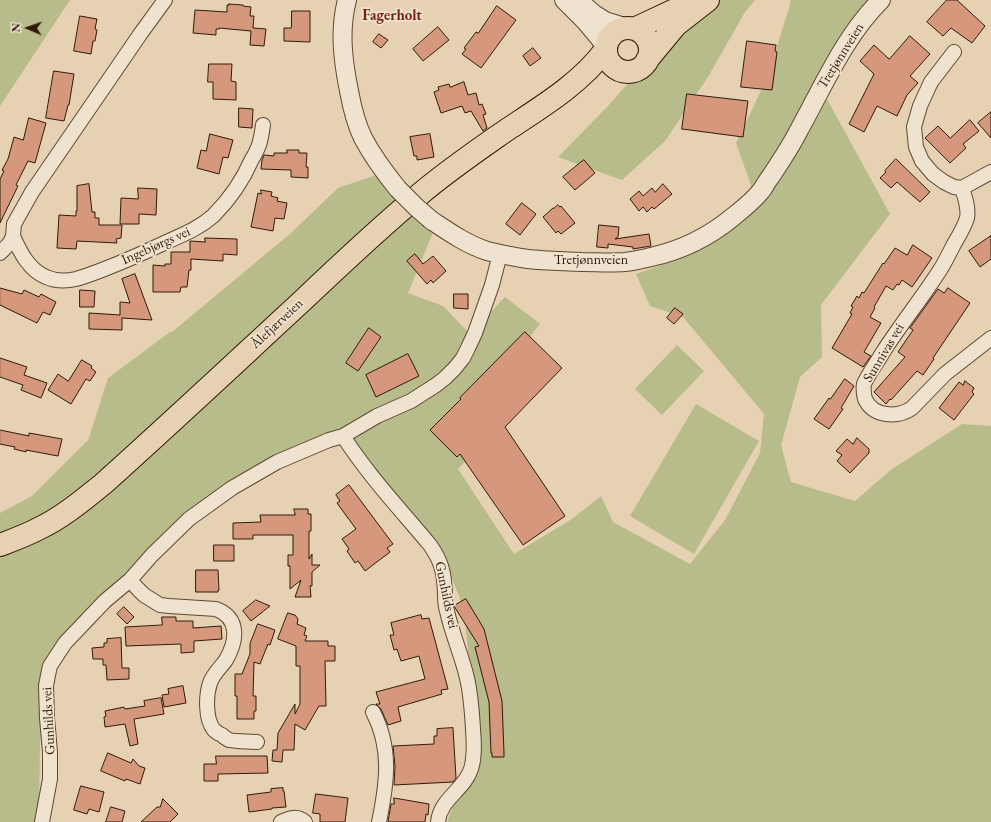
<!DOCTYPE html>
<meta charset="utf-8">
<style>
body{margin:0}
#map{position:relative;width:991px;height:822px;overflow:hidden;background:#e6d2b3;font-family:"EB Garamond",serif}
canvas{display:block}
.north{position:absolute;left:8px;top:8px;width:40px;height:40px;-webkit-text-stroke:3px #efe2ce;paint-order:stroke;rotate:272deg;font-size:11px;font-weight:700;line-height:16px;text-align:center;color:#301a08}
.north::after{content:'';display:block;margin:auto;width:14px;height:18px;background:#301a08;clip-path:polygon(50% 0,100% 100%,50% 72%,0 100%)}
</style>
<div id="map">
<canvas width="991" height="822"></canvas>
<div class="north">N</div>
</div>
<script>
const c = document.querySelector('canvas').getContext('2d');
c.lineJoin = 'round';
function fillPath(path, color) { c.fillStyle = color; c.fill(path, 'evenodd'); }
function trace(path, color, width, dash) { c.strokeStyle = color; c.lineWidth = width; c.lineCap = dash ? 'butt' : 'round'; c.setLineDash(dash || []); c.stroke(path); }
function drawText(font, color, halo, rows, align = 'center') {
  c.font = font + ' "EB Garamond",serif'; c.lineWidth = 3.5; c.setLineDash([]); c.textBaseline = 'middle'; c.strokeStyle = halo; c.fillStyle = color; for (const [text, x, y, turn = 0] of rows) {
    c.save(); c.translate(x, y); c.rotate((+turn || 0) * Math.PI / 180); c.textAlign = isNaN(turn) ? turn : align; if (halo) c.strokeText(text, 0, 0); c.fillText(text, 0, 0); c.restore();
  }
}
fillPath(new Path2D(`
 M0 0H70L0 106Z
 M712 0H755L745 12 708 77 665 141 622 180 558 157 608 106 659 48Z
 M789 0H887L822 90 890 214 821 305 822 357 800 377 781 445 791 482 855 501 892 469 962 424 991 426V822H447L473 751 472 693 464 609 447 566 341 441 265 473 198 515 51 652 40 743 39 822H0V513L32 496 86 442 88 441 108 378 170 332H172L291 233 338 188 379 174 434 230 408 293 443 306 470 334 505 297 540 324 509 363 483 443 458 469 514 554 572 519 601 496 613 522 690 564 725 520 760 453 764 414 683 317 650 306 636 274 684 257 747 213 751 185 736 143 768 76 791 1Z
 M677 345 704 371 662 415 635 389Z
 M696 404 759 441 694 554 630 516Z`), '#b8bb8a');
const building = new Path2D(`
 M947 0H957L985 26 972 43 951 28 943 36 927 22Z
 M229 4 243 5V6L251 7 250 16H254L253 28 266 29 264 46 250 45 251 31 219 28V29H216V35L193 33 195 10 227 12V5H229Z
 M497 6 516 20 481 68 462 54 466 49 464 48 476 32 478 33Z
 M292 11H310V42L284 41V28H291Z
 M80 16 97 19 95 29 97 30 95 41H93L91 54 74 51Z
 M438 27 449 40 423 61 413 49Z
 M379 34 388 40 381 48 373 42Z
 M910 36 930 54 910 76 918 83 907 95 897 116 877 106 864 132 849 124 874 74 860 61 874 45 889 59Z
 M747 41 776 45 775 51 777 52 772 90 741 87Z
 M533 48 541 58 530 66 523 56Z
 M209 64H232L231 81 236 82V100L213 99V82H208Z
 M54 71 74 74 69 105H68L64 121 46 118Z
 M464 82 468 95 476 93 479 105 482 104 486 114 483 115 487 128 483 131 471 111 465 113 462 106 441 113 434 92 439 90 438 87 449 84 450 87Z
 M687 94 748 101 743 137 682 129Z
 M239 108 253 109 252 128 239 127Z
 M991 112V138L978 123Z
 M29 118 46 123 35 163 28 161 16 185 18 186 0 223V179L4 171 2 170 8 159 14 137 23 140Z
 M970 120 979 131 963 144 966 148 950 163 925 138 938 126 950 138Z
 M210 134 233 140 228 158 223 157 219 174 197 168 201 150 206 151Z
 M430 134 434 157 417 160V156H414L410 137Z
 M287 150H299V153H307L306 167H308V178L291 177V170L261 169 262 160 264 155 274 156V153H287Z
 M896 159 930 192 920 202 897 182 891 188 880 178 886 172 885 171Z
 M584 160 595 173 575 190 563 177Z
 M89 184 92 212H95V218H99V225H122L121 238 116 239 117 243 77 241 76 249 57 248 59 215 76 216V211H77V186Z
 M663 184 672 194 654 209 652 207 647 212 643 207 639 211 630 199 639 191 643 196 652 188 655 192Z
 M138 188 157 189 156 215 139 214V224H120L121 198 138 199Z
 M261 190 272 192 271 196 278 198 277 201 287 203 284 219 275 218 273 231 251 227 258 193 261 194Z
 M522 203 536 214 520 235 506 224Z
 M558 205 560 207 561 206 575 223 561 234 558 231 556 233 543 217 553 208H554Z
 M599 225 619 227 618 237 615 239 649 234 651 246 633 249V247L608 244V248L597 247Z
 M991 236V259L980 267 969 251Z
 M205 238 237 239V255L223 254V261L191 259V270H189L187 287H181L180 292H153V265L165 266V264H171V252H190V241L205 242Z
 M913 245 932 258 912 287 902 280 899 285 897 284 893 290 886 286 874 307 875 308 870 317 881 323 864 352 871 356 863 367 832 348 852 314 850 313 853 307 851 306 857 296 859 298 862 292 864 293 883 263 884 264 895 248 907 255Z
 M415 254 423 264 433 256 446 271 433 283 431 280 427 284 407 261Z
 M135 274 152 320 122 318V330L89 329V313L120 315V302L130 303 122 279Z
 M0 288 22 294 24 290 39 297 41 294 56 302 50 315 43 312 37 323 0 305Z
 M948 288 970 303 933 358 934 359 923 375 917 371 891 400 890 399 886 404 874 392 905 357 898 352 913 330 910 328 938 289 944 293Z
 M80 290 95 291 94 307H80Z
 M454 294H468V309L454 308Z
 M675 308 683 314 674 324 667 318Z
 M369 328 381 337 358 371 346 363Z
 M525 332 562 368 505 427 565 516 523 545 460 454 457 457 430 430 461 399 460 398Z
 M408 354 419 376 376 397 366 375Z
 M0 358 27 367 24 375 47 383 41 398 21 390 23 385 0 377Z
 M82 360 92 366 91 368 96 372 90 381 86 379 71 404 48 390 58 374 68 381Z
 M845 379 854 386 841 408 843 409 829 429 814 419 829 398 830 399Z
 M965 381 974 388 972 392 974 394 954 420 939 408 959 382 963 385Z
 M0 430 29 436V433L62 439 58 456 26 450V452L14 449 15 447 0 444Z
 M857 438 869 449V453L850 473 837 461 842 455 836 451 847 439 853 444Z
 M349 485 393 544 387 548 390 552 365 571 358 561 355 563 347 551 349 549 342 539 356 529 337 503 340 501 336 495Z
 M294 509H308V514H311V531H309V559L312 554V565H320L312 572V586H310L311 597H295L301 580 290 589V566H288V555H293V535H253V539H233V523L261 522 260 515H295Z
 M214 545H234V561H214Z
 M196 570H218L219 590H218V592H196Z
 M466 599 484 629 502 701 504 753V757H492V753H491L489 702 475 647 479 646 454 606Z
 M256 600 270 606 251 621 243 611Z
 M124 607 134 617 127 624 117 614Z
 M288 613 295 615 298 619 297 624 306 628 304 635 307 636 305 641H328V646H335V661H325L326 706H319L305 730 295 724 294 750H283L282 762 272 761 273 750H277L278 733 295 704V714L300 704V666H296V646L278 639Z
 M421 615 422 619 429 618 448 689 441 690 442 694 398 707 401 721 388 725 381 709 376 704H380L376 692 425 679 419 656 401 661 397 649 394 650 390 635H394L391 623Z
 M162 617H176V621H193V628L221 626 222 639 194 641V652L181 653V644L126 646 125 627 162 625Z
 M258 624 275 630 270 645 268 644 260 664 254 662 253 696H256V711H254V719H237V696H235V674H242L250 654V644Z
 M121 638 122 668H129V679L107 680 106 665H103V659H93L92 648 104 647V643H107V639Z
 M183 686 186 703 164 707 162 695 169 694 168 689Z
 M161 698 164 714 134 719 138 744 130 746 125 724 105 727 104 717 106 716 105 711 124 707 125 709 145 706 144 701Z
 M453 728 456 778 453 782 394 785 395 766 393 746 434 744V736H437V729Z
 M108 753 131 763 133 759 139 766 145 768 140 784 126 779 125 781 101 771Z
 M216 756H267L268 773 218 774V781H204V764H216Z
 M81 786 104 792 99 812 89 809 87 814 74 810Z
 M283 788V791H284L286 807 272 808V809L249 812 247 795 271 792V789Z
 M316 794 348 798 345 822H320V814L313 813Z
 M394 798 429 804 428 815 426 814 425 822H388L391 804H394Z
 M163 799 178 814 170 822H141L157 807H160Z
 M111 807 125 811 122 822H106Z`);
fillPath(building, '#d5987d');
trace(building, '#301a08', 1);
const minor = new Path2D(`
 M954 52 931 82 920 106 914 127 916 147 922 161 933 174 944 182 954 187 962 188 991 172
 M962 188C965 197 969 209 967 218 964 228 958 237 953 246 949 254 945 262 940 270 922 298 901 324 883 352 878 361 867 376 864 384 863 389 864 395 865 399 873 417 898 418 912 408L945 374 991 338
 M13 236C20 252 29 270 46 277 55 281 67 281 76 279 87 276 97 272 107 268 125 261 143 253 160 245 179 236 197 230 213 216 229 200 243 180 252 159 255 155 257 150 259 145 261 139 262 132 263 125
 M0 253 10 243 13 236 14 224 32 192 141 33 165 0
 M343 436C368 475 400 509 430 545 442 562 444 573 445 593 445 599 445 606 447 611 452 634 462 656 467 678 471 695 472 712 473 729 474 742 475 756 471 769 465 789 440 799 438 822
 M130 580 137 588 144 595 160 605 169 606 216 609C240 618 237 641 226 660 221 667 213 674 210 683 206 695 205 719 214 730 216 732 219 734 222 735 224 737 227 739 229 740 238 742 248 741 257 742
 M373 712C392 748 387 784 379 822
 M42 822 50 779V752L47 718 46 686 48 675 50 666 65 643 105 601 130 580 152 555 189 519 232 488 277 462 329 440 343 436 377 416 411 401 436 385 445 378 455 368 463 358 468 348 475 333 492 285 500 254
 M281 822C289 818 297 815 305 822`);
const tertiary = new Path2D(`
 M347 0C339 31 343 61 349 91 352 107 356 124 363 138 373 157 385 173 398 189
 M564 0 586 22 606 46
 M579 1 594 14 605 21 628 28
 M431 220C449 232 466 244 487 251 500 254 514 257 528 259 546 261 564 261 582 262 596 262 611 263 625 262 634 261 643 259 651 257 683 250 709 237 734 216 744 208 753 201 761 191 764 187 767 181 771 176 781 161 791 146 799 130 824 85 844 37 881 0`);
const primary = new Path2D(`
 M606 50a22 22 0 1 1 44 0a22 22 0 1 1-44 0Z
 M634 29 679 8 690 1
 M647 60 676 25 708 0
 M0 545C13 540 27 535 40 528 63 517 83 500 103 484 170 424 235 363 300 303 339 266 378 229 419 195 447 171 478 150 508 129 543 106 581 83 606 49`);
trace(minor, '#5e4833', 16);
trace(tertiary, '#5e4833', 20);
trace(primary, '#301a08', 24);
trace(minor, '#efe2ce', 14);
trace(tertiary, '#efe2ce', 18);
trace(primary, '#e6d2b3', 22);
const tertiaryBridge = new Path2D(`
 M398 189 416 207 431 220`);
trace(tertiaryBridge, '#5e4833', 20, []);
trace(tertiaryBridge, '#efe2ce', 18);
drawText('14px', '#301a08', '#efe2ce', [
 ["Tretjønnveien",841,56,-58],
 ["Ingebjørgs vei",156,246,-24],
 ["Tretjønnveien",591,260],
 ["Ålefjærveien",277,324,-43],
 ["Sunnivas vei",884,353,-59],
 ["Gunhilds vei",446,595,78],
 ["Gunhilds vei",49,721,-93]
]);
drawText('bold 15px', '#7a1f14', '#efe2ce', [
 ["Fagerholt",392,16]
]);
</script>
